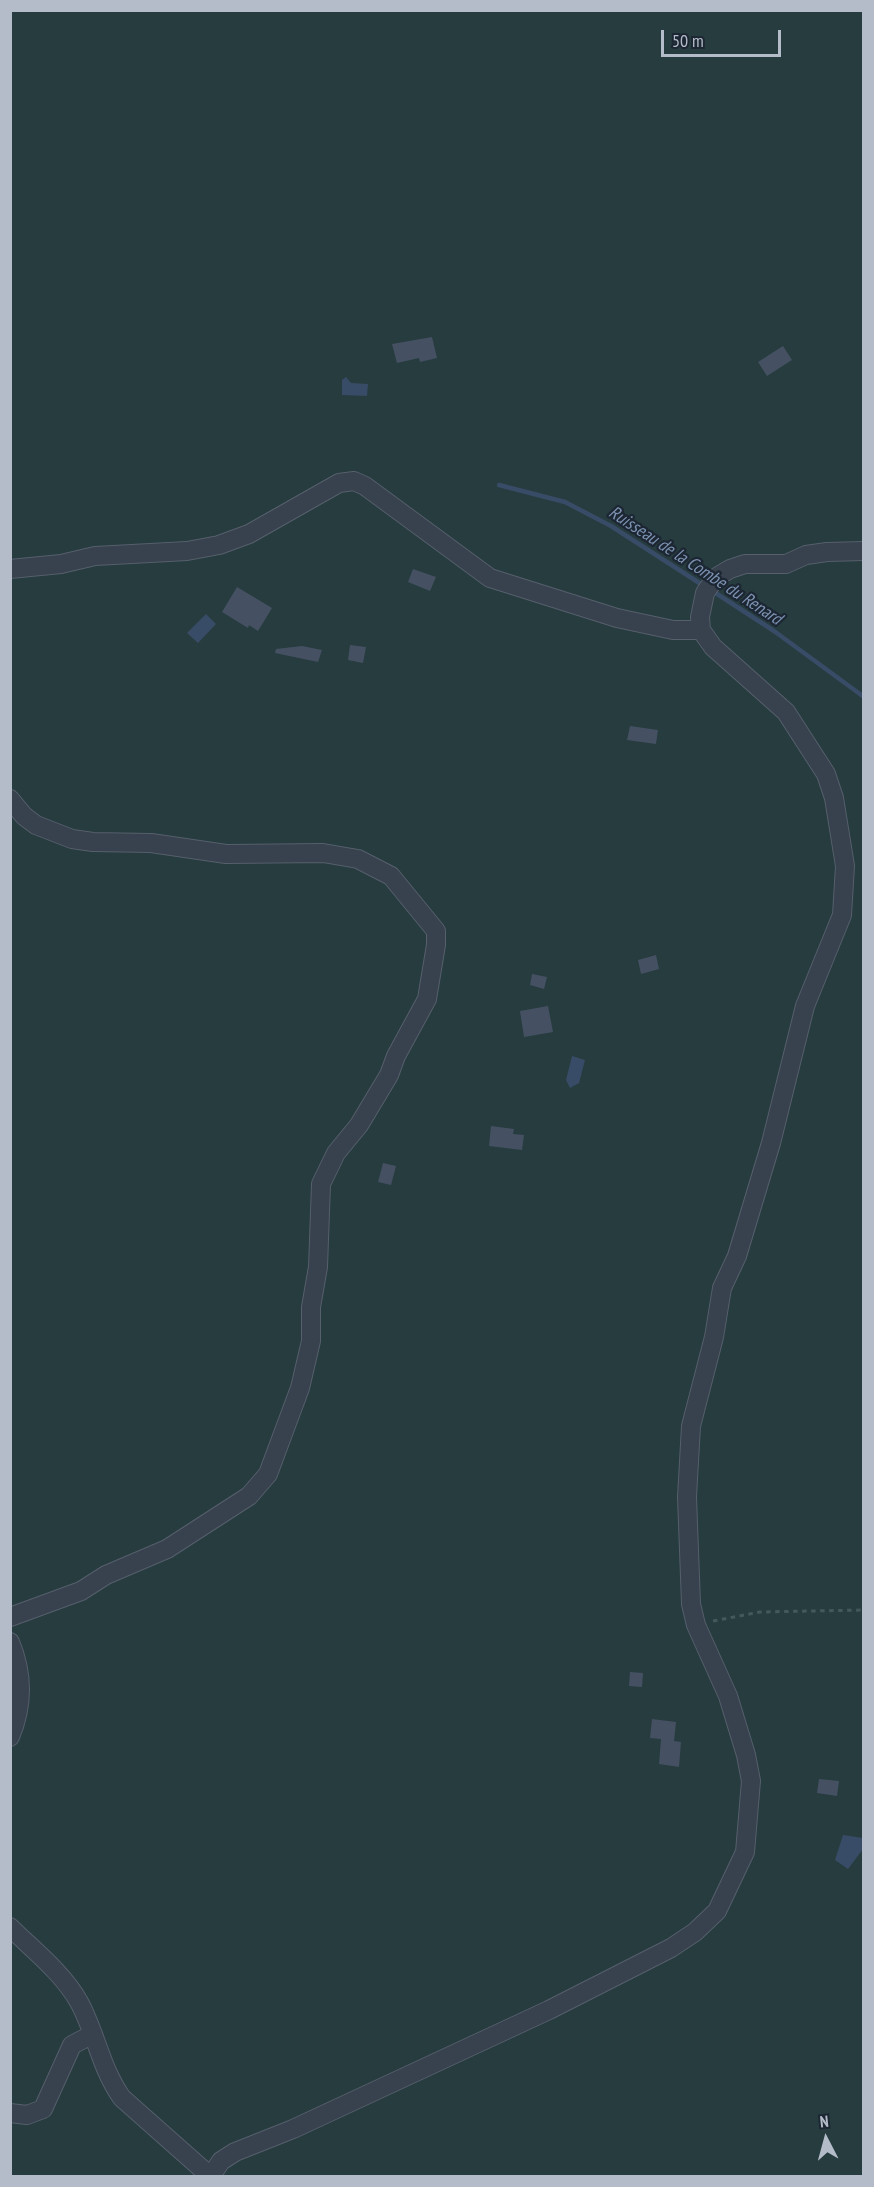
<!DOCTYPE html>
<style>
body{margin:0}
#map{position:relative;width:874px;height:2187px;overflow:hidden;background:#242f3e;font-family:"PT Sans Narrow",sans-serif}
canvas{display:block}
.frame{position:absolute;inset:0;border:12px solid #b4bcc9;pointer-events:none}
.north{position:absolute;left:796px;top:2109px;width:60px;height:60px;-webkit-text-stroke:4px #1d2633;paint-order:stroke;rotate:354deg;font-size:16px;font-weight:700;line-height:24px;text-align:center;color:#b4bcc9}
.north::after{content:'';display:block;margin:auto;width:21px;height:27px;background:#b4bcc9;clip-path:polygon(50% 0,100% 100%,50% 72%,0 100%)}
.scale{position:absolute;left:661px;top:30px;width:120px;height:27px;box-sizing:border-box;border:3px solid #b4bcc9;border-top:0;padding-left:8px;font-size:18px;line-height:21px;white-space:nowrap;color:#b4bcc9;-webkit-text-stroke:4px #1d2633;paint-order:stroke}
</style>
<div id="map">
<canvas width="874" height="2187"></canvas>
<div class="frame"></div>
<div class="north">N</div>
<div class="scale">50 m</div>
</div>
<script>
const c = document.querySelector('canvas').getContext('2d');
c.lineJoin = 'round';
function fillPath(path, color) { c.fillStyle = color; c.fill(path, 'evenodd'); }
function trace(path, color, width, dash) { c.strokeStyle = color; c.lineWidth = width; c.lineCap = dash ? 'butt' : 'round'; c.setLineDash(dash || []); c.stroke(path); }
function drawText(font, color, halo, rows, align = 'center') {
  c.font = font + ' "PT Sans Narrow",sans-serif'; c.lineWidth = 4.5; c.setLineDash([]); c.textBaseline = 'middle'; c.strokeStyle = halo; c.fillStyle = color; for (const [text, x, y, turn = 0] of rows) {
    c.save(); c.translate(x, y); c.rotate((+turn || 0) * Math.PI / 180); c.textAlign = isNaN(turn) ? turn : align; if (halo) c.strokeText(text, 0, 0); c.fillText(text, 0, 0); c.restore();
  }
}
fillPath(new Path2D(`
 M11 11H863V2176H11Z`), '#263c3f');
fillPath(new Path2D(`
 M346 377 351 383 368 384 367 396 342 395V380Z
 M206 614 216 624 198 643 187 633Z
 M572 1056 585 1060 579 1083 570 1088 566 1080Z
 M843 1835 863 1838V1849L848 1869 835 1860Z`), '#394c67');
trace(new Path2D(`
 M499 485 565 502 611 526 704 586
 M711 590 774 631 864 697`), '#394c67', 4.5);
fillPath(new Path2D(`
 M432 337 437 358 420 362 419 358 397 363 392 344Z
 M783 346 792 360 767 376 758 362Z
 M413 569 436 577 430 591 408 582Z
 M237 587 272 608 258 631 249 625 248 628 222 612Z
 M350 645 366 647 363 663 348 660Z
 M302 646 322 650 318 662 275 653 276 649Z
 M630 726 658 730 656 744 627 740Z
 M656 955 659 969 641 974 638 960Z
 M532 974 547 977 544 989 530 985Z
 M548 1006 553 1032 524 1037 520 1011Z
 M491 1126 514 1129 513 1134 524 1135 522 1150 489 1146Z
 M383 1163 396 1166 391 1185 378 1182Z
 M630 1672 643 1673 642 1687 629 1686Z
 M652 1719 676 1722 674 1741 681 1742 679 1767 659 1764 661 1739 650 1738Z
 M819 1779 839 1781 837 1796 817 1793Z`), '#455162');
const street = new Path2D(`
 M10 569 61 564 95 556 187 551 219 545 249 534 339 483 354 481 365 486 490 578 617 618 673 630H701
 M10 799 24 816 36 825 72 839 93 842 151 843 226 854 323 853 358 859 391 876 436 931V945L427 999 396 1056 389 1075 359 1125 336 1153 321 1184 318 1267 311 1307V1341L300 1388 268 1474 249 1496 167 1549 106 1575 81 1591 10 1617
 M10 1642C23 1673 23 1706 10 1737
 M10 1927C33 1950 63 1973 79 2002 96 2033 101 2069 122 2098L210 2176
 M10 2113 27 2115 43 2109 72 2045 93 2034
 M211 2176 221 2161 235 2152 293 2129 549 2010 671 1948 695 1932 717 1911 745 1852 751 1781 746 1755 728 1696 696 1625 691 1604 687 1497 691 1426 714 1337 722 1288 737 1256 771 1143 805 1006 842 915 845 866 834 798 826 774 786 712 713 647 701 630 700 617 705 593 715 578 730 569 745 564H786L806 555 827 552 864 551`);
trace(street, '#565f6c', 20);
trace(new Path2D(`
 M713 1621 760 1612 864 1610`), '#44595c', 3, [4.5, 4.5]);
trace(street, '#38414e', 18);
drawText('italic 18px', '#7c92b1', '#1d2633', [
 ["Ruisseau de la Combe du Renard",695,566,33]
]);
</script>
